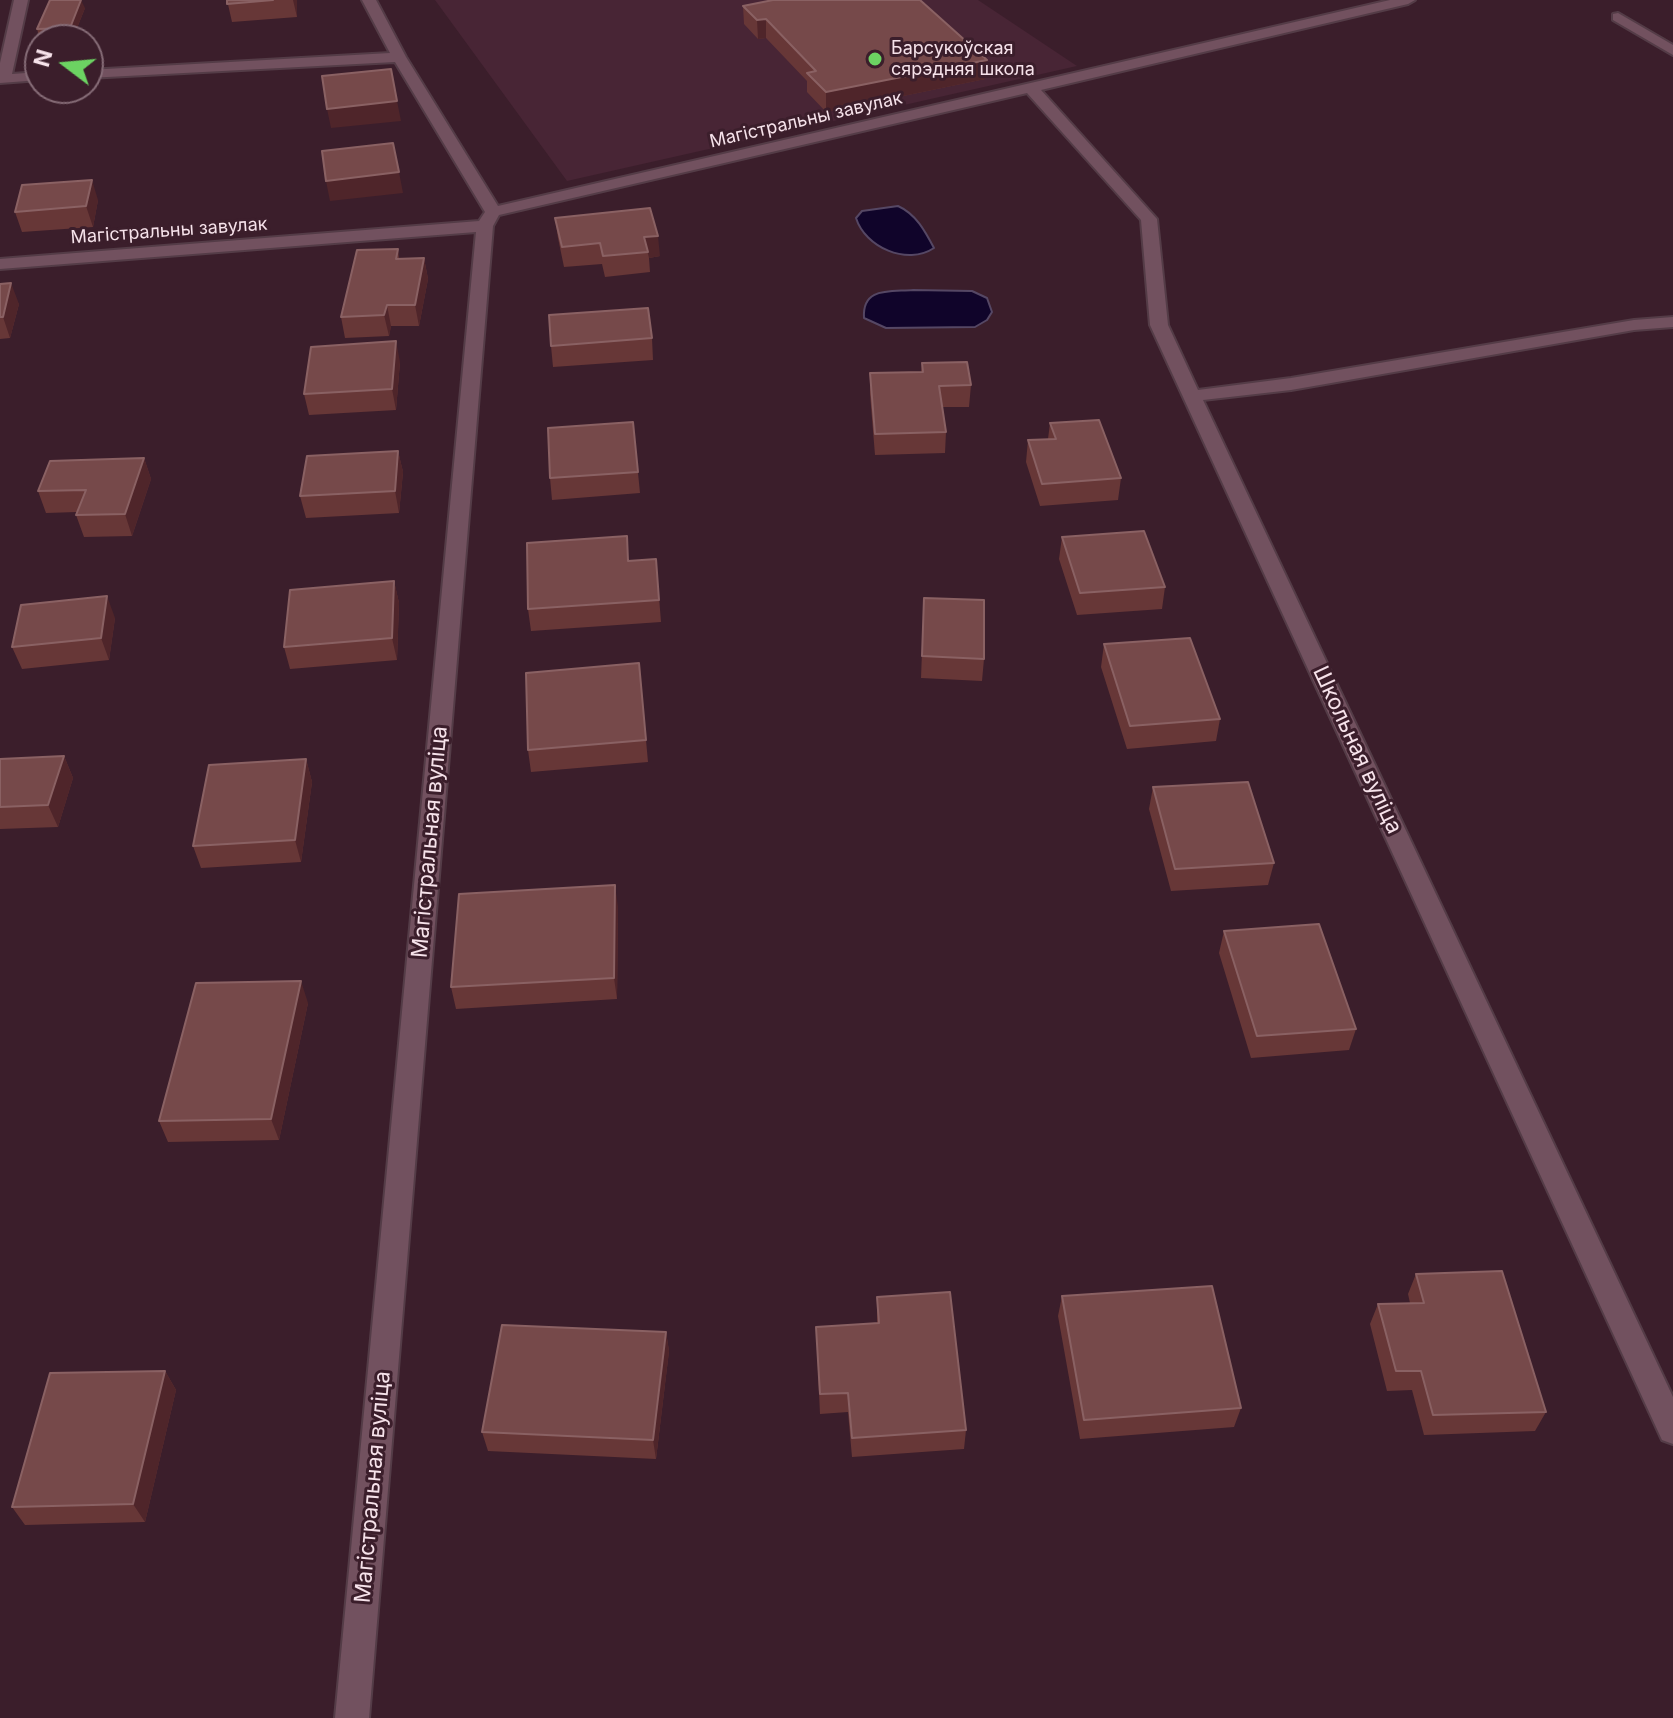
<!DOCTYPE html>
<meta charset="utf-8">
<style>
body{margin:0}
#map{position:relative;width:1673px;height:1718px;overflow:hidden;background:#3b1e2b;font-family:Inter,sans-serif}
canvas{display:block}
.north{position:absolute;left:24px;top:24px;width:80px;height:80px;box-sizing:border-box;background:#3b1e2b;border:2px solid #866c77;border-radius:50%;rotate:286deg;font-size:22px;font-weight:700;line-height:32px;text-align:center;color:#f6e2ea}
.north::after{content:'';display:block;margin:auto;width:28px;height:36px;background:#6cd362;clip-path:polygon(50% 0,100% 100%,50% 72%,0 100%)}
</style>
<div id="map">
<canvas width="1673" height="1718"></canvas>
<div class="north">N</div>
</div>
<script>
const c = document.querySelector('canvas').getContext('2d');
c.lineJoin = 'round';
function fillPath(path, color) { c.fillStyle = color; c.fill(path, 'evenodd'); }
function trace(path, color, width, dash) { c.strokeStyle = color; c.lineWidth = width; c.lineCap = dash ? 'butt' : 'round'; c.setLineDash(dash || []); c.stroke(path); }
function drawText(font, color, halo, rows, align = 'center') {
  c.font = font + ' Inter,sans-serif'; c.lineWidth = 6; c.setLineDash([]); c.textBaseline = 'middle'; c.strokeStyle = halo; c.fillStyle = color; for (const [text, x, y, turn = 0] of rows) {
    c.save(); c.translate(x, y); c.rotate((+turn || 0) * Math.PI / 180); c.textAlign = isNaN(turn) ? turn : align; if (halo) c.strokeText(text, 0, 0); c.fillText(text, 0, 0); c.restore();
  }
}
fillPath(new Path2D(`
 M435 0H978L1077 66 567 181Z`), '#482535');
const water = new Path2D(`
 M898 206C916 214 925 231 934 248 907 266 865 247 856 218L862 211Z
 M913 290 972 291 987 298 992 312 987 320 975 327 886 328 864 318C862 287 889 292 913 290Z`);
fillPath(water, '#10042a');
trace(water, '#554764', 2);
const minor = new Path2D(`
 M14 0H28L12 74 40 72V80L0 83V63Z
 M362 0H376L406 57 498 206 1390 0H1415L1408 4 1041 90 1157 219 1168 325 1198 390 1291 378 1634 320 1673 317V327L1634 330 1291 390 1203 400 1673 1397V1444L1662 1440 1150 325 1141 220 1027 93 499 215 493 226 369 1718H335L476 232 0 269V259L479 221 485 212 395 62 88 78V70L390 53Z
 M1618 13 1673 45V55L1613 20V14Z`);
trace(minor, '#543c47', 4);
fillPath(minor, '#72515f');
fillPath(new Path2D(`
 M227 0H297V17L232 22Z
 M743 6 985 79 826 112 807 92V81L766 38 758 39 744 24Z
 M85 8 73 38 40 39 37 29Z
 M98 200 93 227 22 232 15 212Z
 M555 218 660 256 649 258 650 272 605 277 602 264 564 267 558 238Z
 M398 249 399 259 424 258 428 279 419 326H391L389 336 345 338 341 317Z
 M0 284 19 304 10 338 0 339Z
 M652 338 653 360 553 367 551 346Z
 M400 362 396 410 309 415 304 394Z
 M922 363 971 385 969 407H942L946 432 945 453 875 455 870 394V373L921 372Z
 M633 422 640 493 552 500 550 478Z
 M1050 423 1121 478 1118 500 1040 506 1026 462 1028 440 1048 439Z
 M398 451 403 472 399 513 306 518 300 496Z
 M144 458 151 479 132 536 84 537 76 515 77 512 46 513 38 491Z
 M1062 537 1165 587 1162 609 1077 615 1059 559Z
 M656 559 661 622 531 631 528 609 629 561Z
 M394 581 399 603 397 660 290 669 284 647Z
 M924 598 984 659 982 681 921 678Z
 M115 618 109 660 22 669 12 647Z
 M1104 644 1220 719 1216 741 1127 749 1101 667Z
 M639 663 648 762 531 772 528 750Z
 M64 756 73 778 58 827 0 829V759Z
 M306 759 312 782 301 862 201 868 193 846Z
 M1153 787 1274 863 1268 885 1171 891 1149 809Z
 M618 907 617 999 456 1009 451 987Z
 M1224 931 1356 1029 1349 1050 1251 1058 1219 953Z
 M308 1003 279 1140 168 1142 159 1121Z
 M1416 1274 1546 1412 1535 1431 1424 1435 1412 1390 1387 1391 1370 1324 1378 1304 1410 1303 1408 1294Z
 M1062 1296 1241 1408 1234 1427 1080 1439 1058 1316Z
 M877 1297 966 1430 964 1449 852 1457 848 1412 820 1414 816 1327 877 1323Z
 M666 1332 669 1351 656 1459 488 1451 482 1432Z
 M165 1371 176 1390 145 1522 25 1525 12 1507Z`), '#673737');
fillPath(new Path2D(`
 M81 0 85 8 73 38 70 28Z
 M293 0H297V17Z
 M766 19V38L758 39 757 20Z
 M987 60 985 79 826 112V92Z
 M397 101 401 121 331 128 327 109Z
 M399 172 403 193 330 201 326 181Z
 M92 180 98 200 93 227 86 206Z
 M658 236 660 256 649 258 644 237Z
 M424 258 428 279 419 326 415 305Z
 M11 283 19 304 10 338 3 317Z
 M387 305 391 326 389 336 384 315Z
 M396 341 400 362 396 410 392 389Z
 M398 451 403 472 399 513 395 491Z
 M144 458 151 479 132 536 125 514Z
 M394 581 399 603 397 660 392 638Z
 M107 596 115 618 109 660 101 638Z
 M64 756 73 778 58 827 48 805Z
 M306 759 312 782 301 862 295 840Z
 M615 885 618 907 617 999 614 978Z
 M301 981 308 1003 279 1140 271 1119Z
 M666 1332 669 1351 656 1459 653 1440Z
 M165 1371 176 1390 145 1522 133 1504Z`), '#4f252a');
const building = new Path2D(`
 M50 0H81L70 28 37 29Z
 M227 0H273L227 4Z
 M773 0H920L987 60 826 92 807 73 816 71 766 19 757 20 743 6Z
 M391 69 397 101 327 109 322 76Z
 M393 143 399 172 326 181 322 151Z
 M92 180 86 206 15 212 22 185Z
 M650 208 658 236 644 237 648 252 603 256 600 243 562 247 555 218Z
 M398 249 396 259 424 258 415 305H387L384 315 341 317 357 250Z
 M11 283 3 317H0V284Z
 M648 308 652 338 551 346 549 315Z
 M396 341 392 389 304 394 311 347Z
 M967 362 971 385 939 386 946 432 875 434 870 373 923 372 922 363Z
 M1099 420 1121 478 1042 484 1028 440 1056 439 1050 423Z
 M633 422 638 472 550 478 548 428Z
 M398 451 395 491 300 496 307 456Z
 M144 458 125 514 76 515 86 490 38 491 50 461Z
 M1144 531 1165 587 1080 593 1062 537Z
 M627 536 628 561 656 559 659 600 528 609 527 543Z
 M394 581 392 638 284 647 290 590Z
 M107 596 101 638 12 647 21 605Z
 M924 598 984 600V659L922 656Z
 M1190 638 1220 719 1130 726 1104 644Z
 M639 663 646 740 528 750 526 673Z
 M64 756 48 805 0 807V759Z
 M306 759 295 840 193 846 209 765Z
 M1248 782 1274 863 1175 869 1153 787Z
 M615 885 614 978 451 987 459 894Z
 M1319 924 1356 1029 1257 1036 1224 931Z
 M301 981 271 1119 159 1121 196 983Z
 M1502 1271 1546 1412 1433 1415 1421 1371H1396L1378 1304 1424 1303 1416 1274Z
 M1212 1286 1241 1408 1084 1420 1062 1296Z
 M950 1292 966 1430 852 1438 848 1393 820 1394 816 1327 879 1323 877 1297Z
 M502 1325 666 1332 653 1440 482 1432Z
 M165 1371 133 1504 12 1507 50 1373Z`);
fillPath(building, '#76494a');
trace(building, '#8a6163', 2);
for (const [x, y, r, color] of [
 [875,59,8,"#6cd362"]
]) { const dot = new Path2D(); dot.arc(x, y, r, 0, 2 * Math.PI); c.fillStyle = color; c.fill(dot); trace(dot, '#3b1e2b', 3); }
drawText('18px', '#f6e2ea', '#3b1e2b', [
 ["Барсукоўская",891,49],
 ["сярэдняя школа",891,70]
], 'left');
drawText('18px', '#f6e2ea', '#3b1e2b', [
 ["Магістральны завулак",806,120,-13],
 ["Магістральны завулак",169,231,-4]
]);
drawText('22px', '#f6e2ea', '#3b1e2b', [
 ["Школьная вуліца",1357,750,65],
 ["Магістральная вуліца",430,842,-85],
 ["Магістральная вуліца",373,1487,-85]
]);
</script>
